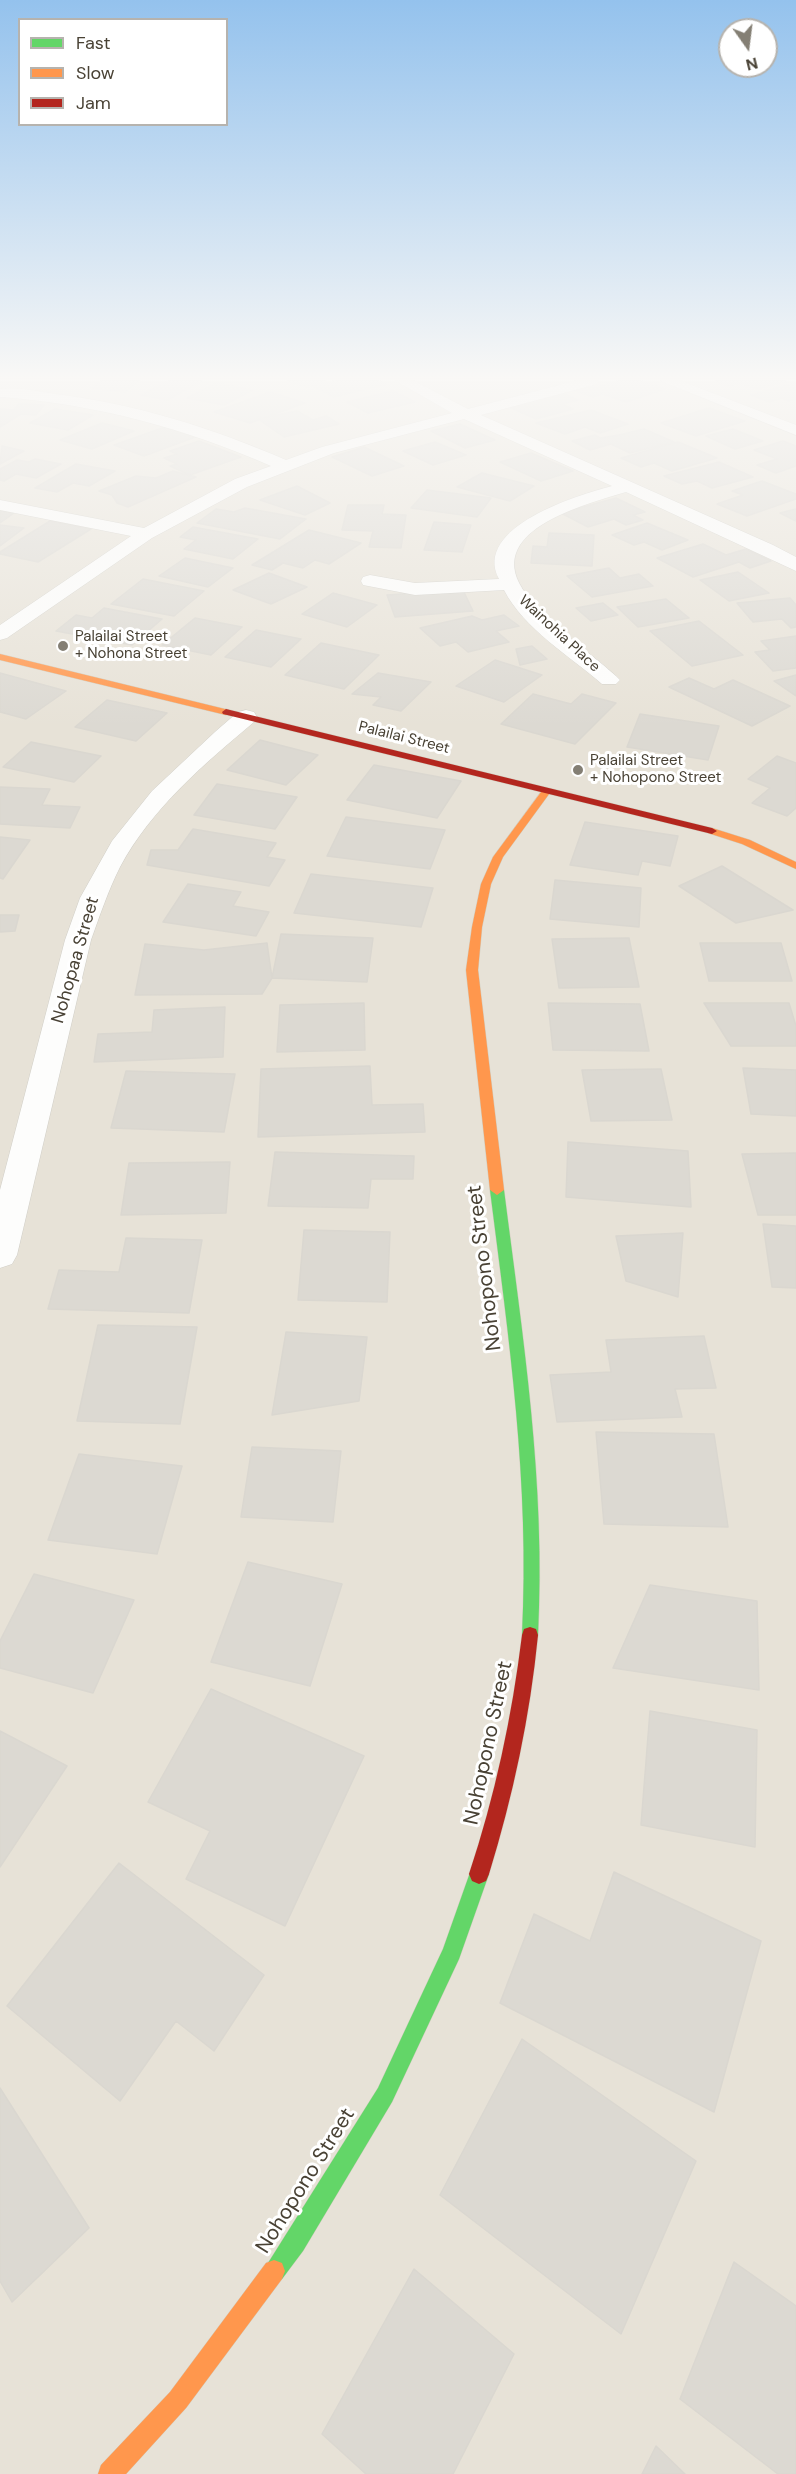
<!DOCTYPE html>
<style>
body{margin:0}
#map{position:relative;width:796px;height:2474px;overflow:hidden;background:#f2f0ea;font-family:"DM Sans",sans-serif}
canvas{display:block}
.legend{position:absolute;left:18px;top:18px;width:210px;height:108px;box-sizing:border-box;background:#fff;border:2px solid #b6b3ae;margin:0;padding:8px 10px;list-style:none;font-size:18px;color:#494235}
.legend li{display:flex;align-items:center;gap:12px;height:30px}
.legend b{width:30px;border:2px solid #b6b3ae}
.north{position:absolute;left:718px;top:18px;width:60px;height:60px;box-sizing:border-box;background:#fff;border:2px solid #b6b3ae;border-radius:50%;rotate:166deg;font-size:16px;font-weight:700;line-height:24px;text-align:center;color:#494235}
.north::after{content:'';display:block;margin:auto;width:21px;height:27px;background:#847f74;clip-path:polygon(50% 0,100% 100%,50% 72%,0 100%)}
</style>
<div id="map">
<canvas width="796" height="2474"></canvas>
<ul class="legend">
<li><b style="height:8px;background:#63d668"></b>Fast</li>
<li><b style="height:8px;background:#ff974d"></b>Slow</li>
<li><b style="height:8px;background:#b3261e"></b>Jam</li>
</ul>
<div class="north">N</div>
</div>
<script>
const c = document.querySelector('canvas').getContext('2d');
c.lineJoin = 'round';
function fillPath(path, color) { c.fillStyle = color; c.fill(path, 'evenodd'); }
function trace(path, color, width, dash) { c.strokeStyle = color; c.lineWidth = width; c.lineCap = dash ? 'butt' : 'round'; c.setLineDash(dash || []); c.stroke(path); }
function drawText(font, color, halo, rows, align = 'center') {
  c.font = font + ' "DM Sans",sans-serif'; c.lineWidth = 6; c.setLineDash([]); c.textBaseline = 'middle'; c.strokeStyle = halo; c.fillStyle = color; for (const [text, x, y, turn = 0] of rows) {
    c.save(); c.translate(x, y); c.rotate((+turn || 0) * Math.PI / 180); c.textAlign = isNaN(turn) ? turn : align; if (halo) c.strokeText(text, 0, 0); c.fillText(text, 0, 0); c.restore();
  }
}
fillPath(new Path2D(`
 M0 381H796V2474H0Z`), '#e7e2d7');
const building = new Path2D(`
 M101 381H139L125 392 91 388Z
 M168 381H202L167 400 141 395Z
 M287 381H325L308 387Z
 M335 381H379L386 384 334 397 313 386Z
 M618 381H641L665 389 626 402 602 394 593 397 573 390 587 386 595 388Z
 M715 381H786L757 389 740 383 728 386Z
 M216 383 253 390 224 405 187 398Z
 M796 383V399L788 401 782 398 769 402 751 395Z
 M393 391 415 402 368 413 347 402Z
 M270 392 305 403 250 423 214 412Z
 M562 393 578 400 562 404 573 409 536 419 509 407Z
 M19 404 44 405 36 415 21 414 0 427V409L14 410Z
 M709 408 745 421 696 436 661 423Z
 M55 409 93 415 68 430 30 423Z
 M591 410 628 424 600 433 585 427 565 434 536 423Z
 M297 411 313 420 326 416 339 424 284 437 258 419Z
 M102 423 134 431 92 449 60 440Z
 M460 424 495 440 465 448 431 431Z
 M168 426 198 436 144 456 114 445Z
 M644 429 674 442 630 453 611 444 590 450 572 441 595 435 600 438 619 435Z
 M733 429 763 441 735 449 706 436Z
 M199 441 241 457 190 475 170 466 177 464 164 458 177 454 170 451Z
 M783 441 796 446V466L776 473 757 465 777 459 754 450Z
 M435 442 466 455 433 465 403 451Z
 M678 442 717 458 672 471 654 463 641 467 621 458Z
 M2 446 24 451 0 464Z
 M364 447 404 466 372 476 332 457Z
 M531 453 573 471 541 481 500 462Z
 M35 459 61 464 36 478 16 474 4 481 0 480V469L17 460 29 462Z
 M719 462 753 477 712 488 697 481 682 484 664 476Z
 M76 464 115 471 89 486 73 483 57 492 35 488Z
 M173 471 196 477 128 507 117 503 112 495 99 491 136 476 156 478Z
 M482 473 534 486 510 501 457 487Z
 M762 481 796 494V499L747 516 717 504 743 495 732 491Z
 M297 486 330 503 305 515 260 500Z
 M427 490 491 498 477 517 411 508Z
 M616 498 645 512 633 515 643 520 626 525 614 519 588 527 561 513Z
 M348 505H384L382 514 406 515 401 548 369 547 373 531 342 530Z
 M245 508 306 519 280 539 197 523 216 509 234 512Z
 M796 509V521L780 513Z
 M0 511 14 513 0 523Z
 M50 521 91 529 38 562 0 554V552Z
 M434 522 471 525 462 552 424 550Z
 M647 523 688 540 662 550 644 542 634 545 612 535Z
 M0 525 24 528 0 546Z
 M193 527 258 539 233 559 184 549 196 540 180 537Z
 M309 530 361 543 329 564 315 560 303 568 283 563 272 570 252 565Z
 M549 533 594 535 592 566 531 563 533 546 547 547Z
 M703 544 726 555 746 549 771 561 750 568 739 562 693 577 657 558Z
 M185 558 233 568 208 587 159 576Z
 M609 568 620 578 639 574 653 586 592 597 567 576Z
 M738 572 769 593 729 601 700 580Z
 M269 573 307 587 271 604 233 590Z
 M143 579 204 591 174 616 111 604Z
 M463 590 473 611 395 617 387 595Z
 M333 593 377 605 347 627 302 614Z
 M790 598 796 605V627L791 628 782 619 753 622 737 603Z
 M666 599 689 618 638 627 617 607Z
 M603 603 618 615 591 621 576 608Z
 M104 608 162 619 132 645 56 631 76 615 92 618Z
 M504 615 519 626 496 631 509 642 468 652 456 642 440 646 420 628 472 616 482 620Z
 M195 618 242 627 211 655 162 645Z
 M699 621 743 655 692 666 650 631Z
 M256 630 301 639 271 667 225 657Z
 M796 636V668L773 671 755 652 770 650 761 641Z
 M321 643 379 655 344 689 285 675Z
 M532 646 547 659 520 665 516 649Z
 M495 660 542 675 504 702 456 686Z
 M0 673 66 691 26 719 0 712Z
 M378 673 431 682 401 711 373 705 381 697 352 694Z
 M796 675V696L774 681Z
 M689 678 714 689 733 680 790 706 752 726 669 687Z
 M533 694 571 704 582 694 616 703 575 744 501 724Z
 M107 700 167 713 136 741 75 727Z
 M640 714 719 726 708 760 627 747Z
 M260 740 318 755 286 785 227 770Z
 M31 742 101 756 74 782 3 767Z
 M777 756 796 763V808L787 816 752 803 770 788 748 779Z
 M374 765 461 781 437 818 347 800Z
 M217 784 297 797 275 829 194 815Z
 M0 787 50 789 42 805 80 807 70 828 0 824Z
 M346 817 445 830 430 869 327 856Z
 M585 822 678 836 670 866 642 861 638 875 570 865Z
 M193 829 276 843 267 857 285 860 269 886 147 865 151 850H178Z
 M0 837 30 840 3 879 0 878Z
 M722 866 793 910 736 923 679 886Z
 M311 874 433 888 421 927 294 913Z
 M555 880 641 888 639 927 550 919Z
 M188 884 241 892 233 906 269 912 256 936 163 922Z
 M0 915H19L15 931 0 932Z
 M281 934 373 938 367 982 272 978Z
 M629 938 639 987 559 988 552 939Z
 M267 943 272 978 262 994 135 995 145 944 204 950Z
 M700 943H781L792 981H709Z
 M364 1003 365 1050 277 1052 280 1005Z
 M548 1003 640 1004 649 1051 553 1050Z
 M704 1003H789L796 1026V1046H731Z
 M225 1007 223 1057 94 1062 98 1034 152 1032 154 1010Z
 M370 1066 372 1105 423 1104 425 1132 258 1137 261 1069Z
 M743 1068 796 1070V1116L751 1114Z
 M661 1069 672 1120 591 1121 582 1070Z
 M126 1071 235 1074 224 1132 111 1128Z
 M568 1142 688 1151 691 1207 566 1197Z
 M275 1152 414 1156 413 1179H371L368 1208 268 1206Z
 M796 1153V1215H758L742 1154Z
 M230 1162 226 1213 121 1215 129 1163Z
 M763 1224 796 1226V1288L772 1287Z
 M304 1230 390 1232 387 1302 298 1300Z
 M683 1233 678 1297 626 1281 616 1236Z
 M126 1238 202 1240 189 1313 48 1309 59 1270 119 1272Z
 M98 1325 197 1327 180 1424 77 1421Z
 M286 1332 367 1337 359 1401 272 1415Z
 M704 1336 716 1388 675 1389 682 1417 557 1422 550 1375 611 1372 606 1340Z
 M596 1432 714 1434 728 1527 604 1524Z
 M252 1447 341 1451 333 1522 241 1517Z
 M79 1454 182 1466 157 1554 48 1540Z
 M248 1562 342 1584 310 1686 211 1662Z
 M34 1574 134 1600 93 1693 0 1668V1641Z
 M650 1585 757 1601 759 1690 613 1668Z
 M211 1689 364 1756 285 1926 186 1879 210 1831 148 1802Z
 M650 1711 757 1730 755 1847 641 1825Z
 M0 1731 67 1766 0 1867Z
 M119 1863 264 1975 214 2051 176 2021 120 2101 7 2006Z
 M614 1872 761 1941 714 2112 500 2003 534 1914 590 1941Z
 M522 2039 696 2161 621 2334 440 2195Z
 M0 2088 89 2228 12 2302 0 2281Z
 M734 2262 796 2306V2474H778L680 2399Z
 M414 2269 514 2354 453 2474H366L322 2434Z
 M656 2446 685 2474H642Z`);
fillPath(building, '#dcd9d2');
trace(building, '#dad7d0', 1.5);
const street = new Path2D(`
 M396 381H414L468 409 575 381H599L597 384 481 415 773 545 796 557V571L626 492C583 505 478 532 527 595 551 627 587 650 616 676L620 680 616 684H602C570 656 524 629 504 590L415 595 363 585 361 581 363 577 370 575 415 583 499 579C472 527 578 495 612 486L464 419 334 453 247 487 152 538 7 638 0 640V625L131 536 0 510V500L144 528 235 479 271 466C184 428 98 405 3 397H0V389C17 387 38 391 55 394 136 404 212 428 286 460L322 447 452 413Z
 M661 381H681L796 425V435Z
 M246 710 254 712 257 717 254 722C204 764 151 809 120 867 108 891 100 915 91 940L17 1255 12 1264 0 1268V1190L65 940 80 898 112 841 152 791 216 731 238 712Z`);
const fast = new Path2D(`
 M497 1185 504 1190C523 1339 546 1484 538 1635L536 1641 530 1643 524 1641 522 1635C530 1483 509 1340 490 1190Z
 M479 1864 486 1867 489 1874 459 1959 392 2102 303 2251 282 2279 274 2282 266 2279 263 2271 378 2088 443 1949 472 1867Z`);
const slow = new Path2D(`
 M0 654 229 710 230 712 226 715 0 660Z
 M544 788 552 790 503 857 491 884 482 927 478 970 504 1190 497 1195 490 1190 466 970 472 927 481 884 493 857Z
 M712 828 750 840 796 862V869L742 844 708 833 707 831Z
 M274 2260 282 2263 285 2271 282 2279 186 2408 126 2474H98L101 2465 170 2392 266 2263Z`);
const jam = new Path2D(`
 M226 709 712 828 717 831 712 834 223 714 222 712Z
 M530 1627 536 1629 538 1635C530 1717 513 1796 489 1874L486 1881 479 1884 472 1881 469 1874C495 1796 512 1717 522 1635L524 1629Z`);
trace(street, '#d0cec7', 1);
trace(fast, '#d2cec0', 1);
trace(slow, '#d2cec0', 1);
trace(jam, '#d2cec0', 1);
fillPath(street, '#fdfdfc');
fillPath(fast, '#63d668');
fillPath(slow, '#ff974d');
fillPath(jam, '#b3261e');
const sky = c.createLinearGradient(0, 0, 0, 727);
sky.addColorStop(0, '#94c2ed');
sky.addColorStop(0.52, '#f9f8f6');
sky.addColorStop(1, '#f9f8f600');
c.fillStyle = sky;
c.fillRect(0, 0, 796, 727);
for (const [x, y, r, color] of [
 [63,646,6,"#847f74"],
 [578,770,6,"#847f74"]
]) { const dot = new Path2D(); dot.arc(x, y, r, 0, 2 * Math.PI); c.fillStyle = color; c.fill(dot); trace(dot, '#fff', 2); }
drawText('15px', '#494235', '#fff', [
 ["Wainohia Place",559,634,43],
 ["Palailai Street",404,738,14]
]);
drawText('15px', '#494235', '#fff', [
 ["Palailai Street",75,637],
 ["+ Nohona Street",75,654],
 ["Palailai Street",590,761],
 ["+ Nohopono Street",590,778]
], 'left');
drawText('18px', '#494235', '#fff', [
 ["Nohopaa Street",76,960,-74]
]);
drawText('21px', '#494235', '#fff', [
 ["Nohopono Street",485,1268,-97],
 ["Nohopono Street",489,1743,-78],
 ["Nohopono Street",306,2181,-58]
]);
</script>
